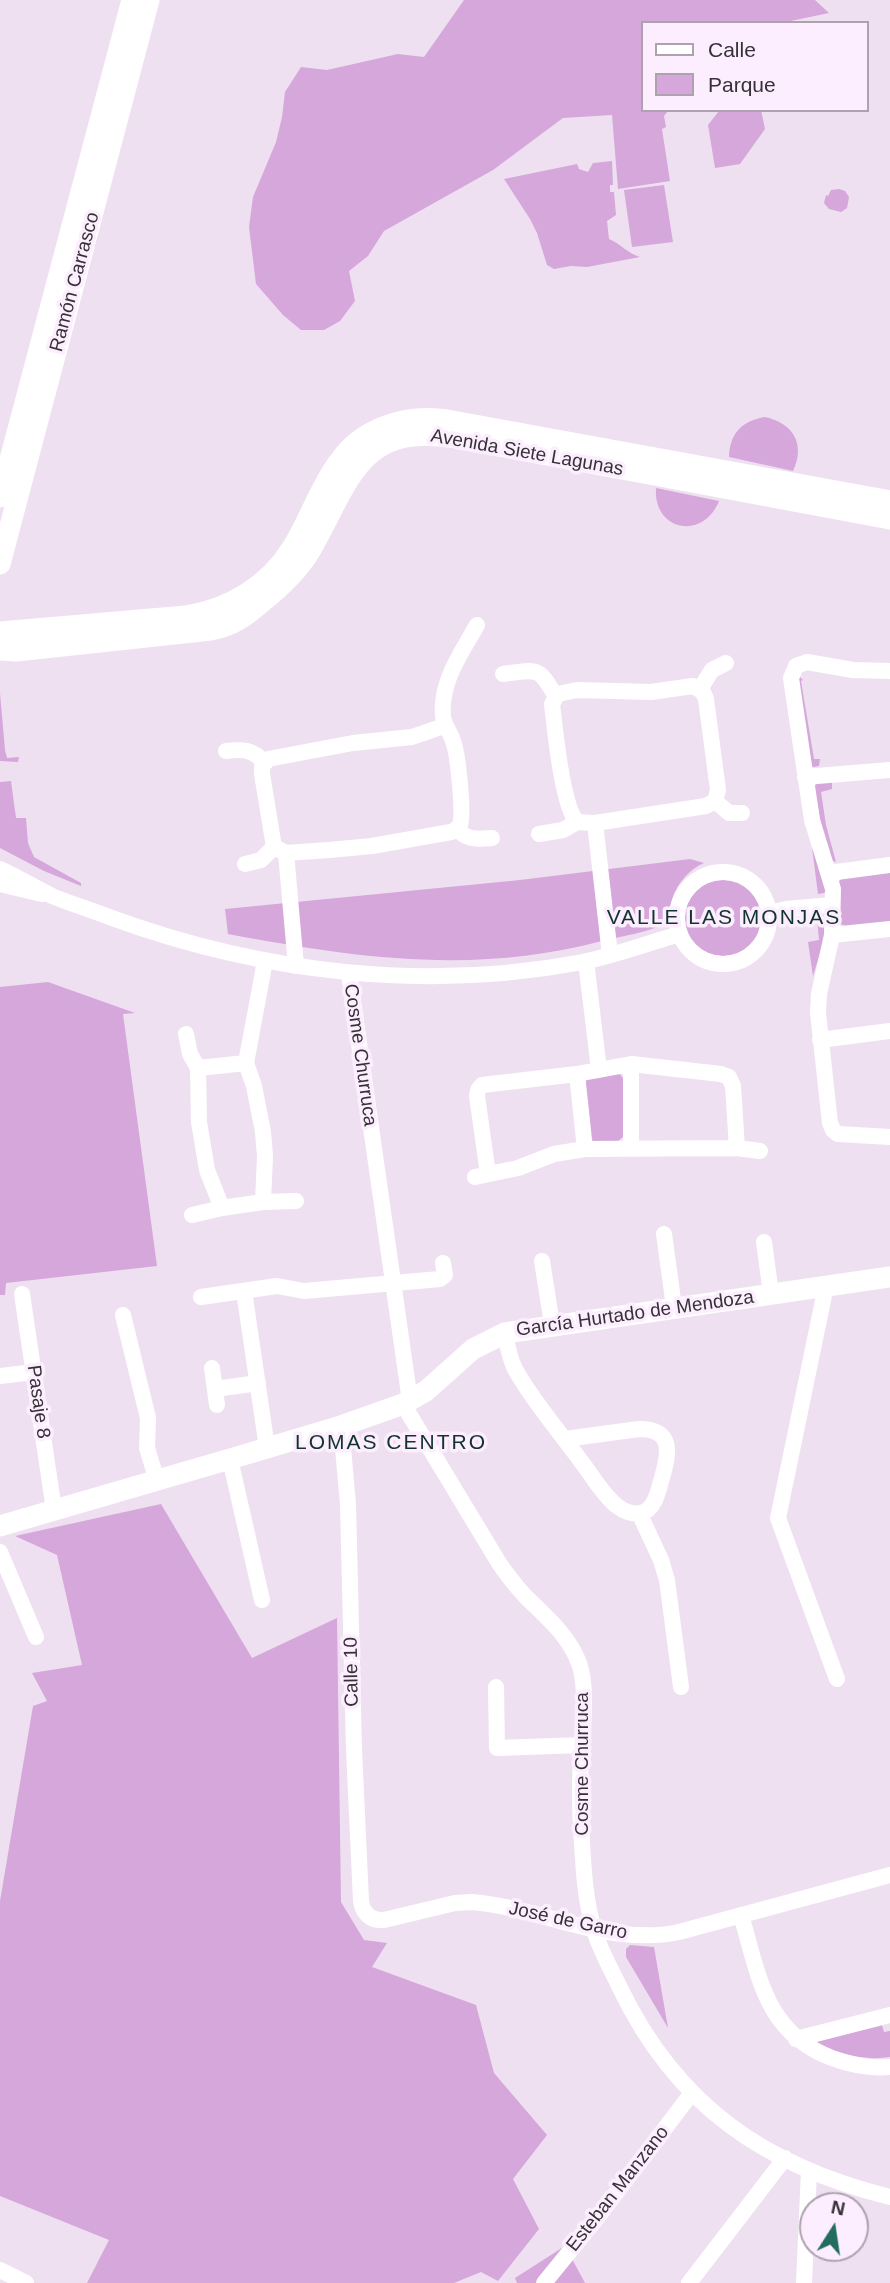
<!DOCTYPE html>
<meta charset="utf-8">
<style>
body{margin:0}
#map{position:relative;width:890px;height:2283px;overflow:hidden;background:#efe0f1;font-family:Helvetica,sans-serif}
canvas{display:block}
.legend{position:absolute;left:641px;top:21px;width:228px;height:91px;box-sizing:border-box;background:#fceefe;border:2px solid #ada2ae;margin:0;padding:9px 12px;list-style:none;font-size:21px;color:#363137}
.legend li{display:flex;align-items:center;gap:14px;height:35px}
.legend b{width:35px;border:2px solid #ada2ae}
.north{position:absolute;left:799px;top:2192px;width:70px;height:70px;box-sizing:border-box;background:#fceefe;border:2px solid #ada2ae;border-radius:50%;rotate:12deg;font-size:19px;font-weight:700;line-height:28px;text-align:center;color:#363137}
.north::after{content:'';display:block;margin:auto;width:24px;height:32px;background:#246b60;clip-path:polygon(50% 0,100% 100%,50% 72%,0 100%)}
</style>
<div id="map">
<canvas width="890" height="2283"></canvas>
<ul class="legend">
<li><b style="height:9px;background:#fff"></b>Calle</li>
<li><b style="height:19px;background:#d5a7da"></b>Parque</li>
</ul>
<div class="north">N</div>
</div>
<script>
const c = document.querySelector('canvas').getContext('2d');
c.lineJoin = 'round';
function fillPath(path, color) { c.fillStyle = color; c.fill(path, 'evenodd'); }
function trace(path, color, width, dash) { c.strokeStyle = color; c.lineWidth = width; c.lineCap = dash ? 'butt' : 'round'; c.setLineDash(dash || []); c.stroke(path); }
function drawText(font, color, halo, rows, align = 'center') {
  c.font = font + ' Helvetica,sans-serif'; c.lineWidth = 7; c.setLineDash([]); c.textBaseline = 'middle'; c.strokeStyle = halo; c.fillStyle = color; for (const [text, x, y, turn = 0] of rows) {
    c.save(); c.translate(x, y); c.rotate((+turn || 0) * Math.PI / 180); c.textAlign = isNaN(turn) ? turn : align; if (halo) c.strokeText(text, 0, 0); c.fillText(text, 0, 0); c.restore();
  }
}
fillPath(new Path2D(`
 M464 0H815L829 13 781 23H643V110H669L664 116 666 127 662 129 670 181 618 189 612 115 563 118 493 170 384 231 368 256 349 271 355 301 340 321 324 330H301L283 315 256 284 249 227 253 197 276 142 282 117 285 92 301 67 327 70 398 54 424 57Z
 M761 110 765 129 740 164 715 168 708 125 719 111Z
 M612 161 613 185H610V192H614L616 215 607 221 609 239C621 244 627 253 640 257L587 267 571 266 554 269 547 265 537 233 530 219 504 179 577 164 579 169 588 172 593 163Z
 M664 185 673 242 632 247 624 190Z
 M839 189 845 191 849 197 847 208 841 212 829 209 824 203 826 195 828 196 831 190Z
 M765 417C793 423 806 444 793 471L729 457C730 434 741 421 765 417Z
 M656 488 719 501C703 541 653 531 656 488Z
 M799 676 803 680 801 681 814 759H820L819 766 813 767 808 764 798 680Z
 M0 693 5 750 7 758 19 757 18 762 0 761Z
 M11 781 16 818H26L28 843 34 857 81 883V886L44 871 0 848V782Z
 M832 781V789L821 792 826 825 836 862 833 861 825 845 814 788 817 782Z
 M812 848 814 849 826 891 824 893 818 894Z
 M690 859 704 863C690 869 678 882 673 897 670 906 669 915 664 924 646 933 622 936 602 941 474 975 356 958 228 934L225 909 520 880Z
 M890 871V922L845 926 841 924 838 883 841 879Z
 M685 918a38 38 0 1 1 76 0a38 38 0 1 1-76 0Z
 M826 913 824 940 813 976 808 942 819 940 817 918 805 919 804 915Z
 M48 982 135 1013 123 1014 157 1266 6 1283 5 1295H0V987Z
 M619 1073 625 1081 624 1136 617 1142 593 1141 590 1138 584 1083 586 1076Z
 M161 1504 252 1658 337 1618 341 1902 364 1940 387 1943 372 1967 476 2005 494 2073 547 2135 513 2179 539 2229 498 2281 481 2272 454 2283H87L109 2240 0 2196V1901L33 1706 47 1701 32 1673 82 1665 57 1555 15 1536Z
 M630 1945 654 1947 668 2028 626 1957V1949Z
 M881 2022 884 2032 890 2031V2057C864 2061 840 2054 816 2044L817 2040Z
 M565 2246 585 2283H517L515 2278Z`), '#d5a7da');
trace(new Path2D(`
 M890 671 853 670 807 662 796 666 791 678 812 820 833 889 832 935 819 994 818 1013 830 1123 833 1130 838 1134 890 1137
 M503 674C537 670 538 665 556 697
 M693 686 703 692 706 699 718 790 715 801 706 806 595 823 577 822C562 806 555 729 552 704L558 694 577 690 651 692Z
 M700 689 712 670 726 663
 M444 726 412 737 353 743 268 759 262 767V774L274 847 286 853 329 850 372 846 451 832C455 830 458 829 460 825 464 813 458 757 454 744 449 726 441 727 443 704 445 675 463 650 477 625
 M226 751C242 749 254 749 264 763
 M805 777 890 770
 M715 801 729 813H742
 M595 823 610 955
 M457 828C466 841 478 839 492 838
 M539 834 563 830 577 822
 M286 853 296 966
 M245 864 261 860 274 847
 M0 869C18 877 34 887 52 896 71 904 92 910 112 918 263 973 425 992 583 962 616 955 648 943 680 934
 M677 918a46 46 0 1 1 92 0a46 46 0 1 1-92 0Z
 M829 873 890 865
 M0 884 42 894
 M769 913 786 909 832 905
 M832 935 890 929
 M586 961 599 1070
 M349 973 410 1401
 M186 1034 190 1054 198 1068 199 1122 207 1170 222 1208
 M820 1040 890 1031
 M198 1068 246 1063
 M577 1074 585 1149
 M631 1148V1064
 M488 1174 477 1096 478 1090 482 1085 577 1074 631 1064 721 1074 729 1077 733 1086 737 1148
 M475 1177 518 1168 554 1154 585 1149 737 1148 760 1151
 M263 1202 265 1156 263 1132 254 1086 246 1063 265 961
 M192 1215 222 1208 263 1202 296 1201
 M664 1234 674 1307
 M764 1242 771 1294
 M542 1261 552 1324
 M826 1286 778 1518 837 1679
 M244 1291 267 1448
 M22 1294 54 1510
 M201 1297 277 1286 304 1291 440 1279 445 1275 443 1263
 M123 1315 148 1418 147 1448 157 1481
 M505 1333C507 1345 509 1357 515 1369 532 1400 559 1431 580 1460 592 1475 602 1494 617 1506 623 1511 633 1515 641 1513 656 1509 658 1490 662 1478 669 1453 674 1429 639 1429L565 1439
 M212 1368 217 1405
 M0 1376 34 1372
 M215 1389 258 1383
 M403 1404 499 1563C507 1575 516 1586 525 1596 547 1618 570 1636 580 1666 587 1692 583 1719 582 1745 580 1772 579 1798 581 1825 583 1859 584 1897 594 1930 600 1950 611 1969 620 1988 677 2106 765 2166 890 2197
 M341 1426 348 1504 354 1749 361 1901C363 1914 371 1921 384 1920L455 1903 472 1902C542 1908 608 1947 679 1932L890 1875
 M230 1459 262 1600
 M639 1513 661 1560 667 1580 681 1687
 M0 1552 36 1637
 M496 1687 497 1748 582 1745
 M741 1915C759 1976 765 2033 832 2058 851 2065 870 2069 890 2067
 M796 2039 890 2015
 M0 2270 26 2283
 M544 2283 597 2218 691 2094
 M689 2283 785 2158
 M804 2283 809 2170`), '#fff', 16);
trace(new Path2D(`
 M0 497 132 0
 M0 564 149 0
 M0 632 186 616C230 609 268 586 292 548 309 521 319 489 338 463 362 427 406 414 447 420L890 501
 M0 650 16 651 211 630C233 626 246 616 262 602 281 587 298 571 310 551 349 484 358 421 456 438L890 519
 M0 1526 230 1459 341 1426 403 1404 426 1391 473 1349 505 1333 890 1277`), '#fff', 21);
drawText('19px', '#363137', '#fceefe', [
 ["Ramón Carrasco",75,282,-75],
 ["Avenida Siete Lagunas",527,453,10],
 ["Cosme Churruca",360,1055,82],
 ["García Hurtado de Mendoza",635,1314,-8],
 ["Pasaje 8",38,1402,82],
 ["Calle 10",352,1672,-91],
 ["Cosme Churruca",583,1764,-90],
 ["José de Garro",568,1921,12],
 ["Esteban Manzano",618,2189,-52]
]);
c.letterSpacing = '2px';
drawText('21px', '#12332e', '#fceefe', [
 ["VALLE LAS MONJAS",724,918],
 ["LOMAS CENTRO",391,1443]
]);
c.letterSpacing = '0px';
</script>
